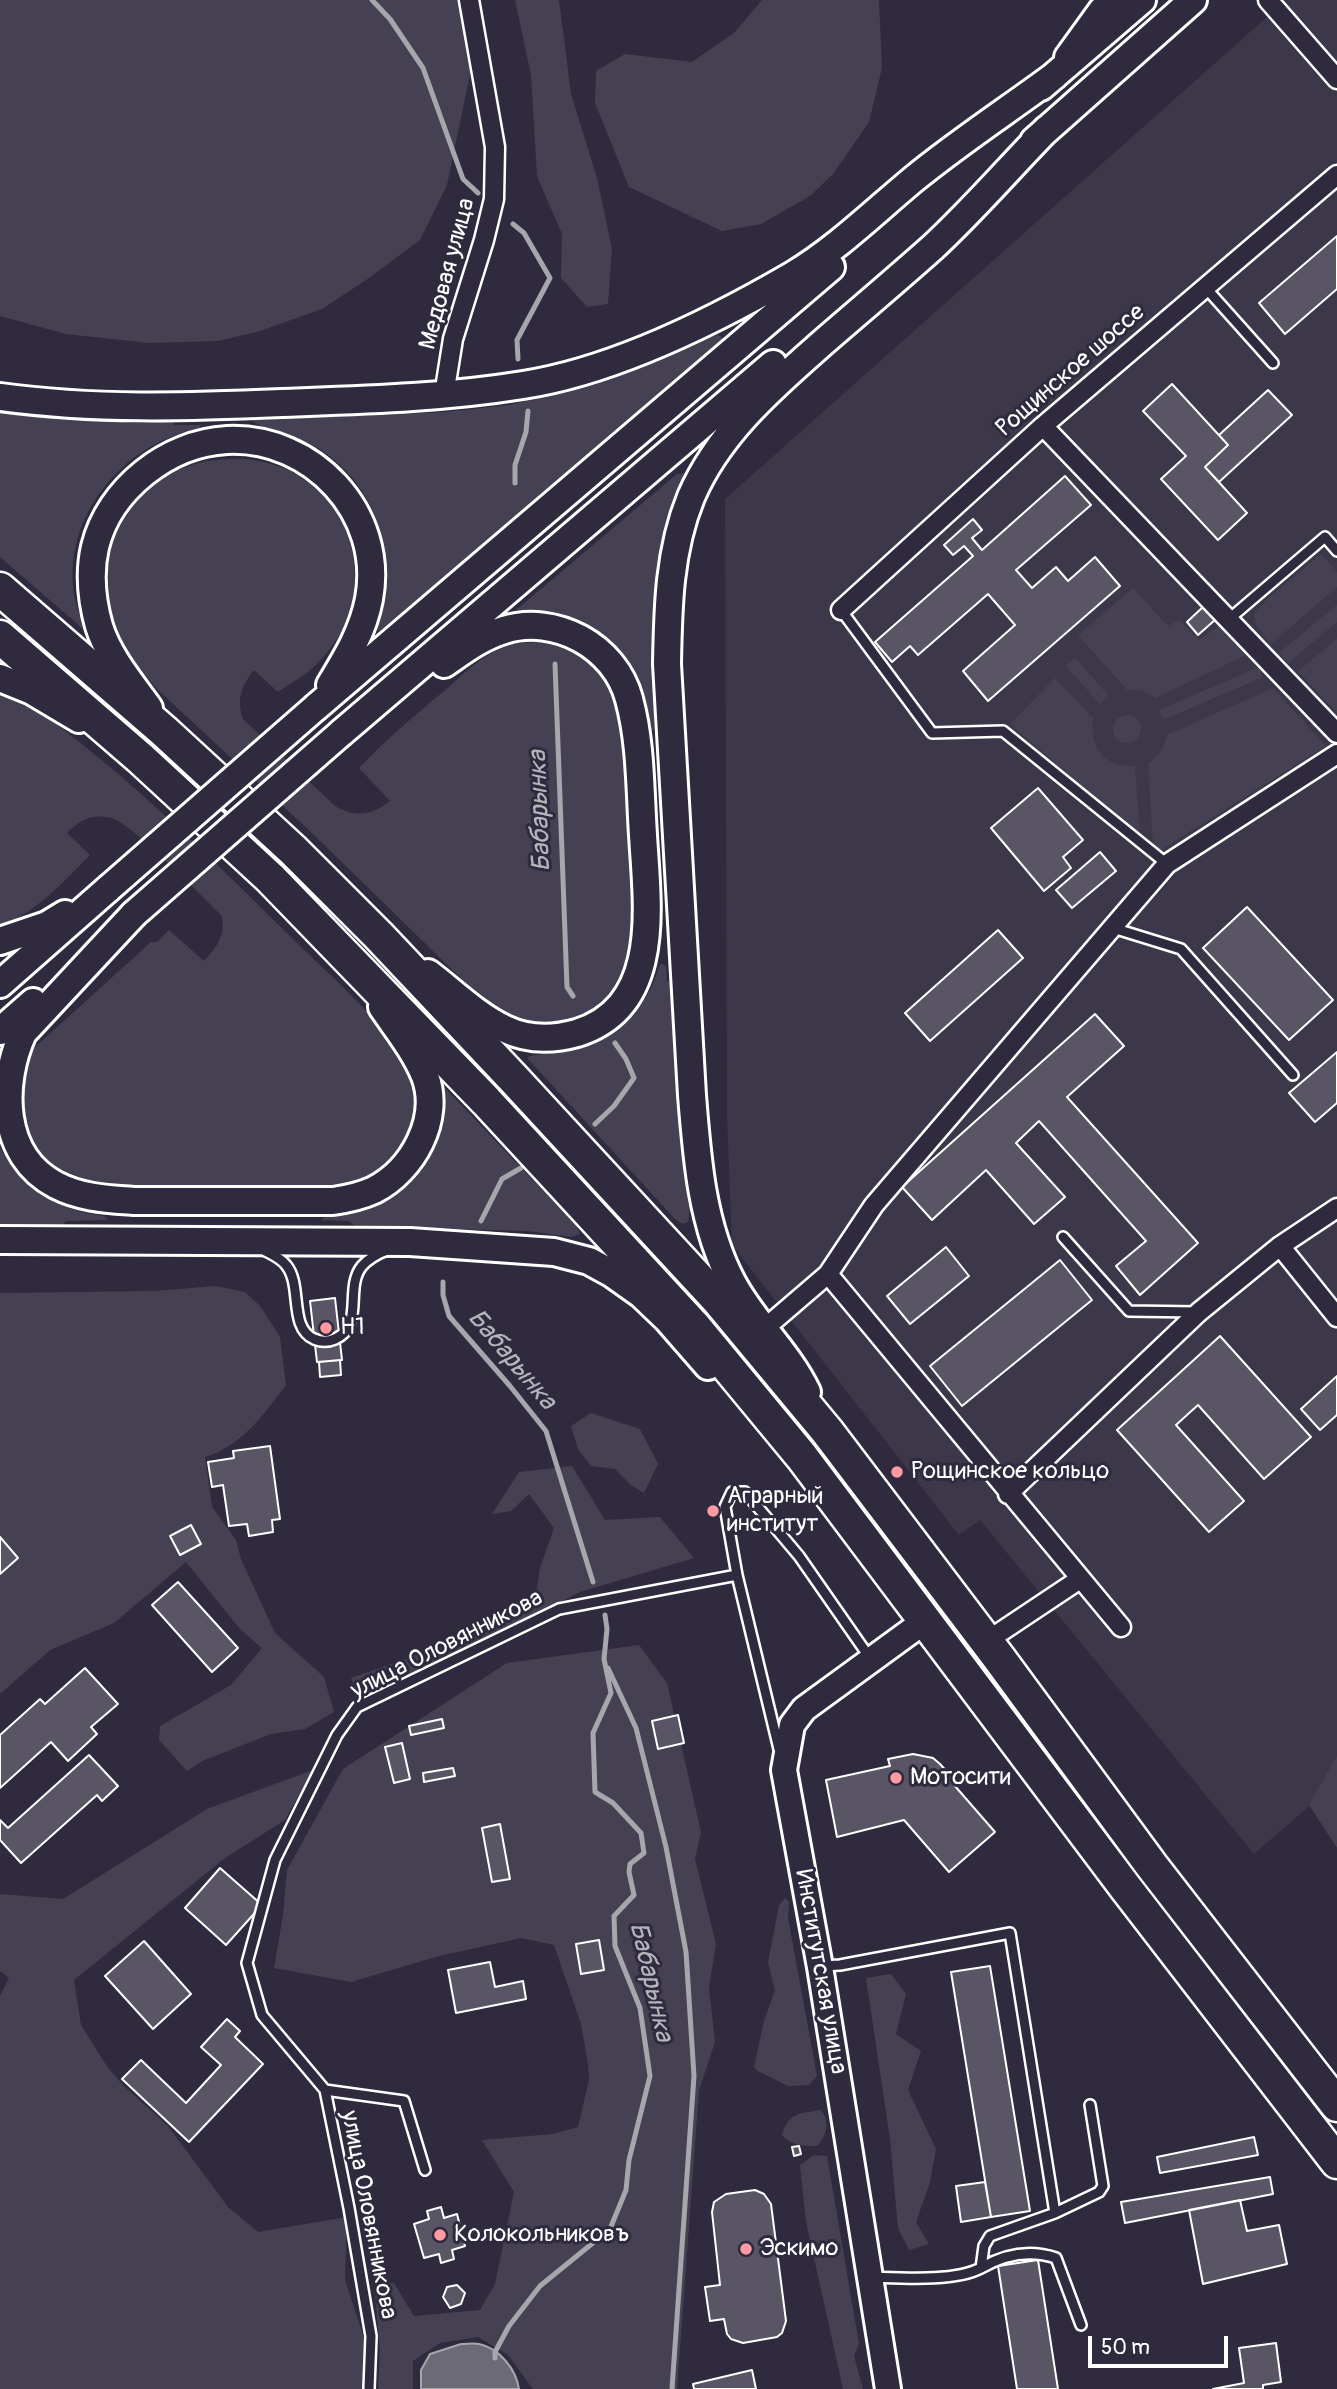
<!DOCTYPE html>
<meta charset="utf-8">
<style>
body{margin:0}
#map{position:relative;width:1337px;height:2389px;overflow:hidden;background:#2f2a3d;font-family:Pangolin,sans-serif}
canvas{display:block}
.scale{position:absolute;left:1088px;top:2336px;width:140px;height:32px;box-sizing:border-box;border:4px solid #fff;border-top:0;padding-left:9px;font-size:21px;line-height:24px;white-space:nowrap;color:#fff;-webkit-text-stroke:5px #2f2a3d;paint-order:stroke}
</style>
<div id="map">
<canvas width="1337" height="2389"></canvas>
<div class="scale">50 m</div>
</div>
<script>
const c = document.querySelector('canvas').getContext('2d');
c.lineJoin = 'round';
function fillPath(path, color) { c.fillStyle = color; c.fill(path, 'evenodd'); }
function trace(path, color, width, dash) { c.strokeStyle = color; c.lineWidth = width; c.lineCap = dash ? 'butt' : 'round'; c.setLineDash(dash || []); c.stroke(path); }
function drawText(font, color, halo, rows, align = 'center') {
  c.font = font + ' Pangolin,sans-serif'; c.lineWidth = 6; c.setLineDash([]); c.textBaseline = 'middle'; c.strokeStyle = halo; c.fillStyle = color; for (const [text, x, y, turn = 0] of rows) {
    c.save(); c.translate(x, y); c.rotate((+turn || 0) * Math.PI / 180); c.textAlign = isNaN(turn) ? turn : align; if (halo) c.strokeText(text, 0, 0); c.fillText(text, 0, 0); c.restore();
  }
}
fillPath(new Path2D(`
 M1286 0H1337V1782L1254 1854 980 1520 959 1535 732 1245 727 1117 725 499Z`), '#3c3749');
fillPath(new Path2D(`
 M0 0H457L467 25 471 70 447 185 420 240 369 278 322 309 260 331 218 341 149 343 66 334 0 316Z
 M515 0H559L571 94 597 178 612 249 608 304 587 307 561 278 562 234 537 176 531 75Z
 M762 0H879L882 68 869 122 833 174 810 196 761 224 722 231 629 187 595 103 596 71 625 54 692 62 735 32Z
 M717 335 721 336 722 339 719 345 394 623H389L379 631 376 629C379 613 385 599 386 582 390 525 359 467 306 442 293 436 259 429 252 420L445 412 509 405 571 391 613 377Z
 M0 409 81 419 172 421 174 425H201L200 428C111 445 44 542 85 628H82L0 557Z
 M245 459C270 462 294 469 314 486 354 519 367 583 343 629 334 645 317 667 301 677 293 682 286 686 278 692L254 670C242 685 236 699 243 719L335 806C355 818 373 815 390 801L359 768C367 761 373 753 381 746 403 725 426 706 449 687 465 672 483 655 504 647 545 632 593 654 612 692 628 723 625 767 628 801 634 869 658 997 572 1022 536 1032 508 1019 480 997L312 833 158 690C143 673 126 655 116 635 85 570 123 487 192 465 209 459 227 459 245 459Z
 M686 473H689C679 502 667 532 661 561 651 609 653 658 657 707L654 713V729L651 732C644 678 616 628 559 615 545 612 528 615 516 610L677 474Z
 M1321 554 1337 572V587L1271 644 1256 625 1254 615 1266 600Z
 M1133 588 1168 626 1179 620 1199 640 1222 624 1250 653 1156 698 1141 690H1127L1078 635Z
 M1337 605V622L1288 663 1279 653Z
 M1337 639V713L1298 671Z
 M1075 658 1109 696 1100 704 1066 666Z
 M1259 667 1263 677 1163 720 1159 710Z
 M1055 678 1093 718C1090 748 1102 766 1135 766L1140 836 1010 724Z
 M1273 688 1326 746 1159 851 1153 845 1148 763C1160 756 1164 748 1167 735Z
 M0 694C23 704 45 715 64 730 146 793 221 868 294 940 334 980 393 1027 411 1081 421 1110 408 1148 383 1166 371 1175 359 1180 345 1183 319 1188 292 1185 266 1185 220 1185 174 1185 128 1185 77 1182 25 1165 21 1105 19 1085 22 1065 34 1048L151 942H157L169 930 204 961C216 948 227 934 221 915 201 895 132 823 111 818 93 813 79 820 67 833L90 855C65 880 36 914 0 925Z
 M1113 729a14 14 0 1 1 28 0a14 14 0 1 1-28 0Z
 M661 963 666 966 667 980 673 987 685 1167 691 1201 688 1222 683 1224 676 1220 528 1059V1057C542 1052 557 1054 572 1051 607 1042 634 1020 651 988 655 980 657 971 661 963Z
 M442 1088H445L576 1225 580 1234 572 1237 527 1231 355 1226 349 1221 321 1220C330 1211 350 1213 362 1209 400 1197 434 1166 441 1126 443 1114 441 1101 442 1088Z
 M0 1147C20 1188 59 1211 104 1216L108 1220 66 1221 60 1228 0 1229Z
 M215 1286 245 1292 261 1307 280 1337 286 1385C263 1415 242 1446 205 1457L212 1507 236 1540 241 1559 275 1633 324 1677 334 1712 305 1729 271 1734 202 1761 187 1771 159 1740 160 1726 231 1685 262 1648 240 1629 186 1562 114 1623 50 1650 0 1694V1293L155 1291Z
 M591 1413 640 1429 658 1464 644 1493 631 1485 615 1469 591 1466 578 1449 571 1426Z
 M572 1466 605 1520 660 1517 694 1558 580 1592 361 1702 351 1678 497 1627 535 1603 540 1568 554 1528 529 1494 511 1511 492 1514 519 1472Z
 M639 1645 667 1683 701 1832 695 1859 716 1944 709 1988 715 2042 699 2090 677 2389H533L508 2355 478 2337 440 2343 413 2361V2389H378L380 2350 374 2282 394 2283 414 2316 480 2310 495 2284 514 2192 482 2140 553 2134 578 2127 589 2080 588 2064 581 2024 554 1945 521 1938 439 1956 351 1982 274 1968 283 1915 287 1870 343 1769 507 1663Z
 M1337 1756V1848L1309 1805Z
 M313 1770 285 1820 225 1858 74 1980 81 2025 108 2068 125 2087 168 2126 228 2207 258 2232 347 2217 345 2280 366 2344 364 2389H0V1996L9 1978 0 1971V1894L63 1899 207 1809Z
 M785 1898 789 1902 788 1918 817 2076 809 2085 788 2086 758 2071 754 2067 764 2021 775 1990 768 1963 779 1905Z
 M891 1974 906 1994 896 2034 921 2051 908 2090 936 2149 930 2182 916 2222 929 2244 909 2250 898 2228 890 2139 866 1978Z
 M820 2110C831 2120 827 2136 817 2146 803 2146 791 2146 782 2135 789 2112 799 2114 820 2110Z
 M814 2155 827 2156 859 2344 854 2356 863 2389H843L806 2222 800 2165Z`), '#464152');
const water = new Path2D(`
 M461 2344C467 2344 474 2343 479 2344 499 2348 516 2369 519 2389H421V2370L430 2354Z`);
fillPath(water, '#6d6a77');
trace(water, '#a7a6ad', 2);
trace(new Path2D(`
 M372 0 390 19 423 68 463 179 478 193
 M513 224 524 233 550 278 517 340 518 359
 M515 483V465L526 432 528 411
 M555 664 567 987 573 996
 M595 1124 614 1106 634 1078 626 1059 615 1043
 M481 1221 502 1179 521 1168
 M443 1282V1295L449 1316 510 1386 546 1431 593 1582
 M608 1668 636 1728 666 1847 686 1952 694 2076 672 2389
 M495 2358V2352L509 2326 540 2286 610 2229 626 2190 629 2160 650 2076 640 2008 615 1946 614 1916 634 1895 629 1872 630 1864 644 1853 641 1833 613 1803 595 1792 593 1733 611 1693 604 1659 607 1629 605 1615`), '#a7a6ad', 5);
const building = new Path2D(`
 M1337 236V289L1285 334 1259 303Z
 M1172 384 1228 445 1205 467 1247 513 1218 540 1161 479 1186 456 1143 411Z
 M1268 390 1292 415 1219 482 1205 467 1228 445 1219 435Z
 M1065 476 1091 505 1016 570 1032 588 1056 567 1068 581 1095 557 1120 586 988 701 963 671 1015 625 988 594 918 655 910 646 892 662 875 642 973 556 964 546 953 555 944 545 973 519 982 530 972 538 982 550Z
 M1204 606 1216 619 1198 635 1187 622Z
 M1038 788 1083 840 1063 857 1071 868 1044 891 991 828Z
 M1100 852 1116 871 1072 908 1056 890Z
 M1247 907 1333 1000 1289 1040 1203 948Z
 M998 930 1023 958 930 1041 905 1013Z
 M1095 1014 1124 1046 1067 1097 1198 1243 1140 1295 1116 1266 1146 1241 1039 1121 1016 1143 1065 1197 1034 1224 986 1170 932 1220 902 1187Z
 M1337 1052V1103L1315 1122 1289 1093Z
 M946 1247 969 1276 910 1324 887 1296Z
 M1060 1260 1092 1300 962 1406 930 1366Z
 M335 1298 342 1360 317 1362 310 1301Z
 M1220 1336 1311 1437 1264 1479 1198 1405 1176 1425 1244 1501 1209 1532 1117 1430Z
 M340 1360 341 1375 320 1377 319 1362Z
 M1337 1376V1415L1320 1430 1301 1409Z
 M270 1446 280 1519 272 1520 273 1532 249 1536 247 1524 229 1526 223 1485 212 1487 208 1462 234 1458 233 1451Z
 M191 1525 201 1544 180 1555 170 1536Z
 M0 1537 18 1558 0 1574Z
 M178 1582 238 1648 212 1672 152 1605Z
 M85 1668 118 1704 91 1727 97 1734 68 1761 51 1742 0 1788V1735L40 1699 45 1704Z
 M678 1715 684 1743 658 1749 652 1721Z
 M442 1719 444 1728 411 1735 409 1726Z
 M402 1743 410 1779 394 1783 385 1747Z
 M913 1754 933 1758 940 1764 950 1775 948 1778 995 1832 949 1872 904 1820 837 1837 826 1780 890 1766 888 1759Z
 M89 1755 118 1786 102 1801 97 1795 21 1863 0 1840V1820L8 1828Z
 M453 1768 455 1776 424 1782 423 1773Z
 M500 1824 510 1879 492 1882 482 1828Z
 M220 1868 262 1905 226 1945 185 1908Z
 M599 1940 604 1970 581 1974 576 1944Z
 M144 1941 191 1994 153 2029 105 1976Z
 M490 1962 495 1987 523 1981 526 1999 456 2013 448 1970Z
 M990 1966 1030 2211 991 2217 951 1972Z
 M227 2019 240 2031 235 2037 263 2064 189 2142 122 2079 141 2060 186 2103 221 2065 201 2047Z
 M1254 2137 1258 2155 1160 2173 1157 2157Z
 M799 2146 801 2154 794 2156 792 2147Z
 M1270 2177 1273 2194 1125 2223 1121 2202Z
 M985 2182 991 2217 961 2222 956 2186Z
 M755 2190 764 2194 771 2204 786 2321 782 2333 777 2337 743 2343 731 2339 727 2334 724 2319 710 2321 705 2287 720 2285 712 2212 714 2202 726 2194Z
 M1240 2200 1247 2231 1279 2225 1287 2264 1203 2284 1189 2210Z
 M441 2207 444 2218 457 2214 465 2246 452 2250 454 2259 441 2263 439 2254 424 2258 414 2224 429 2219 427 2211Z
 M1038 2260 1058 2389H1017L998 2266Z
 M457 2285 465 2293 461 2304 450 2308 443 2297 447 2287Z
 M1276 2343 1281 2382 1263 2385V2389H1213L1244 2383 1239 2348Z
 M752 2370 756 2389H694L693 2384Z`);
fillPath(building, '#595564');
trace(building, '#fff', 2);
const lane = new Path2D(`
 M1205 287 1273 363
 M841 610 932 733 1003 731 1167 864
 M1228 620 1325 537 1337 551
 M1113 928 1181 949 1293 1075
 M1063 1237 1129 1311 1197 1312
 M264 1250C271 1254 281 1258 286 1265 303 1285 288 1327 314 1339 321 1342 328 1342 335 1339 365 1326 344 1288 362 1266 367 1260 378 1253 385 1251
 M779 1749 737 1575 725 1507 732 1492H745L799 1556 870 1658
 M822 1966 840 1965 1010 1933 1055 2213 990 2236 984 2246 981 2268C954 2282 902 2278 871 2277
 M325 2090 404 2101 425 2170
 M1055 2213 1099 2192 1103 2186 1090 2105
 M981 2268C1005 2254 1029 2249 1056 2258L1081 2325
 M369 2389 371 2336 349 2208 325 2090 262 2015 247 1963 275 1860 337 1735 357 1707 559 1609 737 1575`);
const street = new Path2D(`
 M1268 0 1337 79
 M444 395 453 339 484 240 494 199 495 147 469 0
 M1043 426 1337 733
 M841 610 1043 426 1337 175
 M1280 1246 1337 1317
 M828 1274 1121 1627
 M764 1329 828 1274 874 1205 1167 864 1337 754
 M1008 1494 1199 1312 1280 1246 1337 1208
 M987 1641 1080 1579`);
const secondary = new Path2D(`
 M1067 57 1101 10 1112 0
 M888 2389 820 1967 784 1770 792 1725 804 1709 926 1620`);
const primary = new Path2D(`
 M1041 87 1142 0
 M1034 141 1193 0
 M0 397C94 410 187 407 282 403 362 400 443 398 523 385 614 371 714 321 793 275 838 248 875 211 915 178 959 142 1008 110 1054 76
 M0 678 32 691 79 719
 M316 707 831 267
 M149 708C131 683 108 656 99 626 92 601 89 573 95 547 109 489 168 443 227 440 312 436 385 513 369 599 363 631 347 657 330 685
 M341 733 773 364
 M134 914 23 1033C0 1084 0 1156 56 1185 81 1198 107 1199 134 1201H333C347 1199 361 1196 374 1190 413 1170 441 1119 425 1076 415 1051 397 1029 382 1007
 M0 941 47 925 65 914
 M428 973C452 991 477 1016 505 1029 528 1040 552 1040 577 1033 663 1006 647 905 643 835 640 790 641 743 629 699 615 646 555 614 504 630 481 637 463 651 444 664
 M0 984 109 888
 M0 1031 33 1002
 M0 1240 410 1242 554 1252 589 1261 611 1273 642 1295 667 1319 708 1366
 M807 1392C788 1352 753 1322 732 1282 702 1225 697 1159 692 1095L667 664C668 607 669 551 691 497 718 434 770 389 820 345 858 312 896 280 933 247 973 210 1009 168 1047 129`);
const highway = new Path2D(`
 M0 589 165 732 293 850 378 935 513 1078 719 1301 827 1431 999 1658 1152 1866 1337 2105
 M0 637 140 758 270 878 486 1101 693 1325 802 1457 1125 1887 1337 2162`);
trace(lane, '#fff', 14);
trace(street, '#fff', 23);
trace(secondary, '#fff', 30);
trace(primary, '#fff', 32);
trace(highway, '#fff', 37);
trace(lane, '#2f2a3d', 9);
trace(street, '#2f2a3d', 18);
trace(secondary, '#2f2a3d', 24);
trace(primary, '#2f2a3d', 26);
trace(highway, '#2f2a3d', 32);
const primaryBridge = new Path2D(`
 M109 888 316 707
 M134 914 341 733`);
trace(primaryBridge, '#fff', 32, []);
trace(primaryBridge, '#2f2a3d', 26);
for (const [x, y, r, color] of [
 [326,1328,7,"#ff9aa2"],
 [897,1472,7,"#ff9aa2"],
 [713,1511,7,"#ff9aa2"],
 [896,1778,7,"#ff9aa2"],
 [440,2235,7,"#ff9aa2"],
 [746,2249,7,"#ff9aa2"]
]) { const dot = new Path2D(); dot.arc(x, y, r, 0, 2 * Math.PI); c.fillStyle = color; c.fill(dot); trace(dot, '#2f2a3d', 2.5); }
drawText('24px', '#fff', '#2f2a3d', [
 ["Медовая улица",448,274,-75],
 ["Рощинское шоссе",1071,371,-41],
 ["улица Оловянникова",447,1645,-27],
 ["Институтская улица",820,1972,80],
 ["улица Оловянникова",368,2215,79]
]);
drawText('24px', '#fff', '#2f2a3d', [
 ["Н1",340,1328],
 ["Рощинское кольцо",911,1472],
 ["Аграрный",727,1497],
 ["институт",727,1525],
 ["Мотосити",910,1778],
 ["Колокольниковъ",454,2235],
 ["Эскимо",760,2249]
], 'left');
drawText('italic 26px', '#b6b4bb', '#2f2a3d', [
 ["Бабарынка",541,811,-92],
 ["Бабарынка",511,1360,50],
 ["Бабарынка",650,1982,77]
]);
</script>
